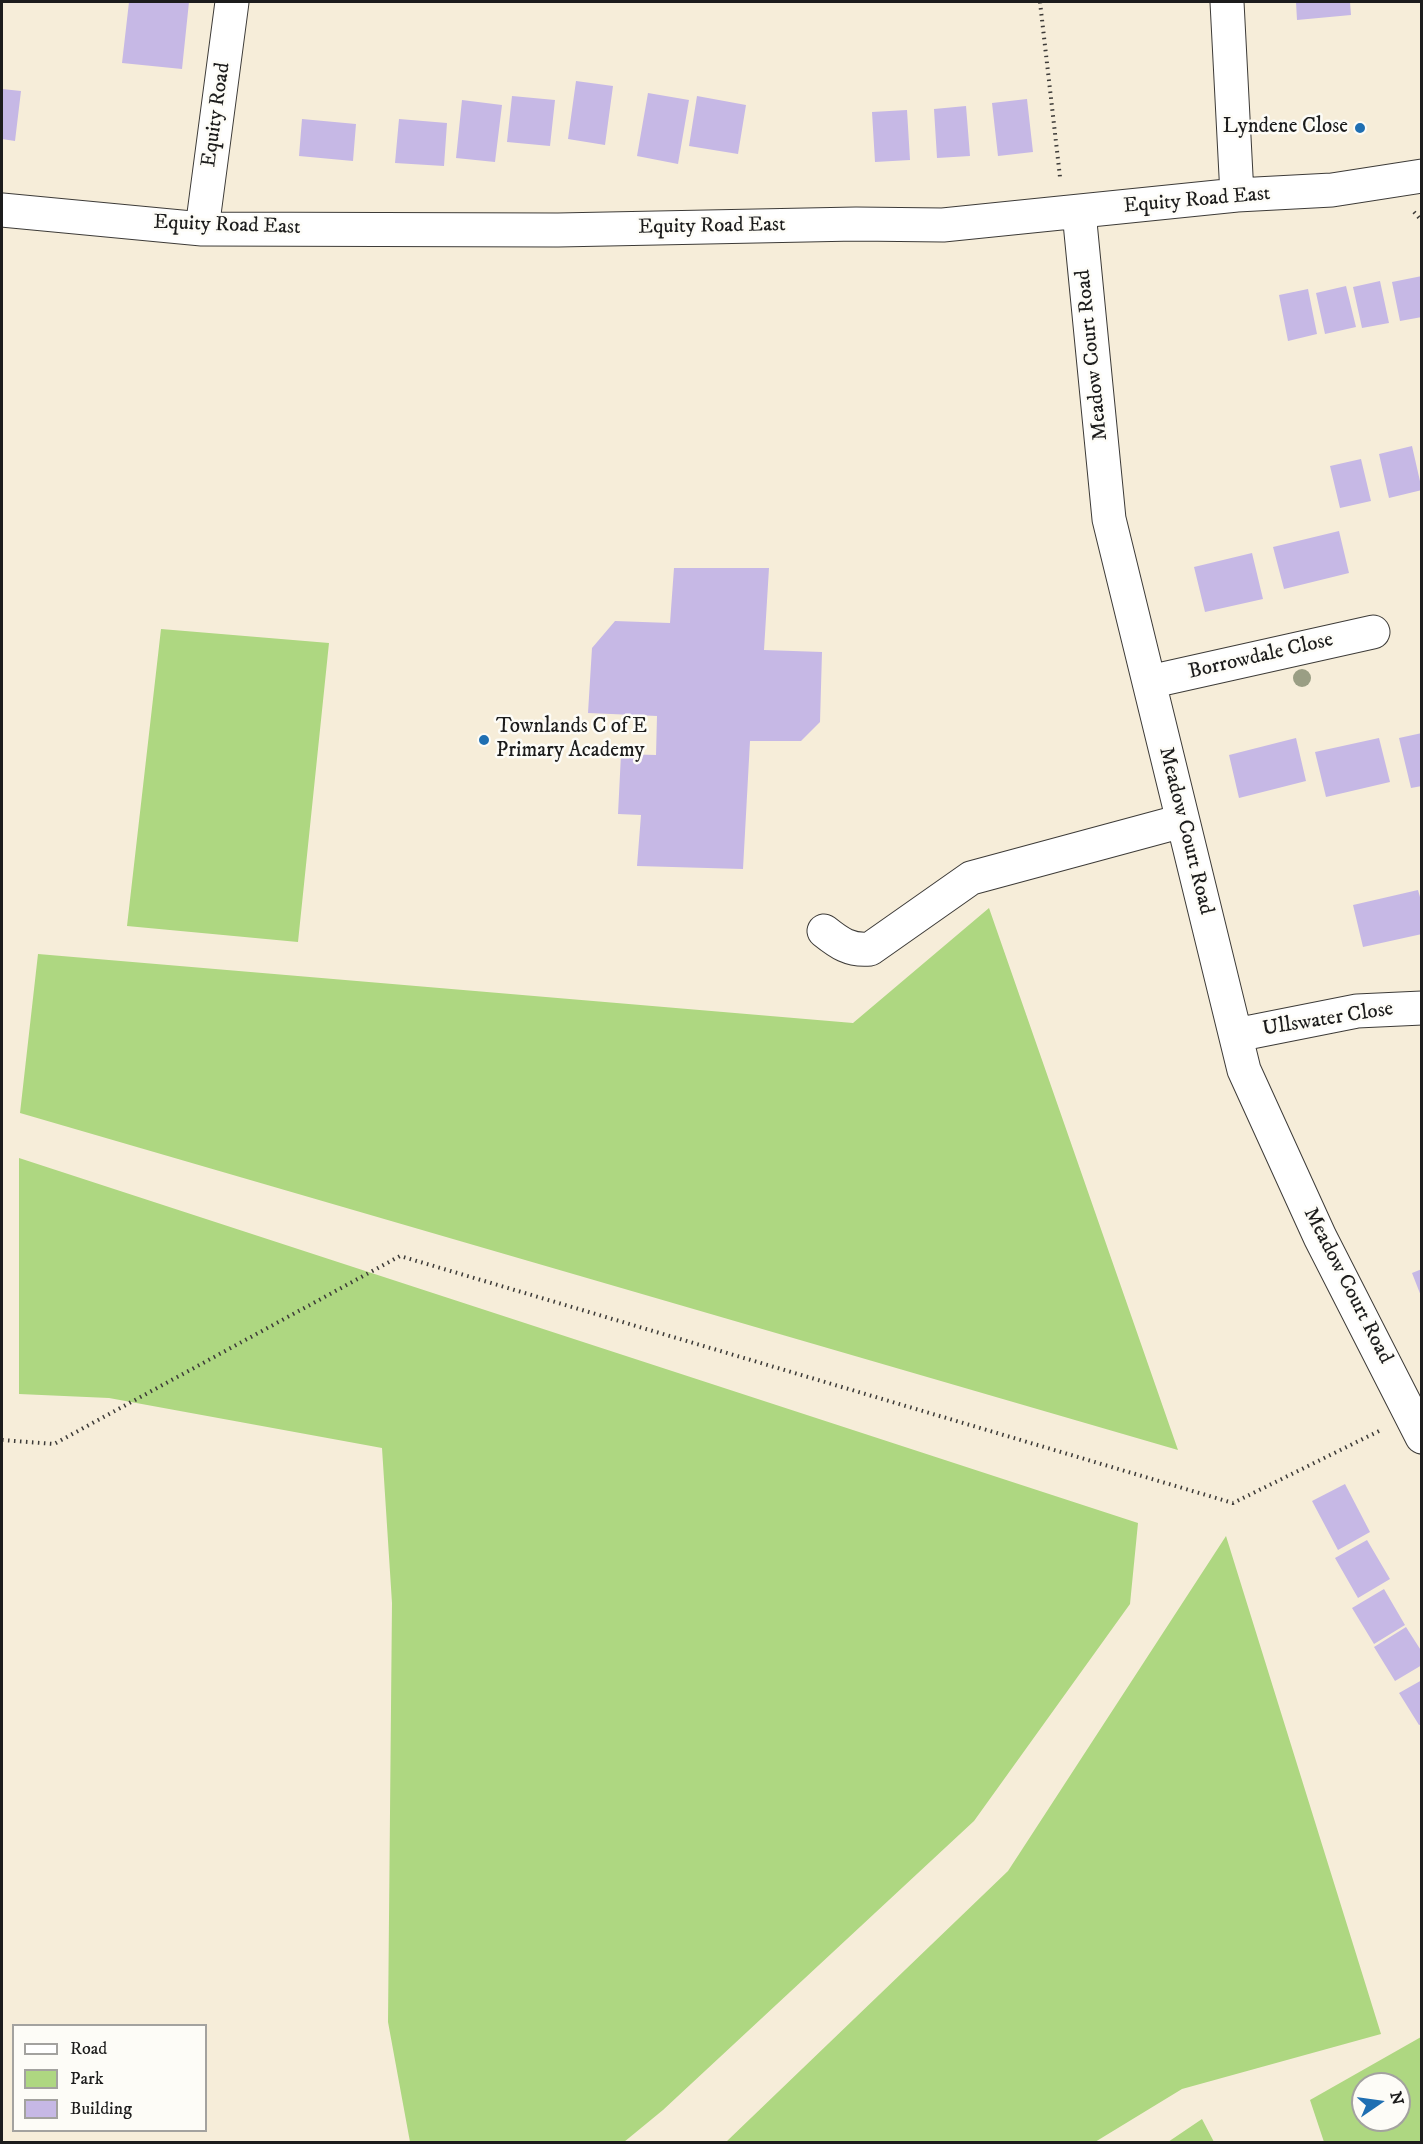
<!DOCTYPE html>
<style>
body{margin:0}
#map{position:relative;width:1423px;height:2144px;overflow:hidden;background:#f6edd9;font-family:"IM FELL DW Pica",serif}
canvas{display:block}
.frame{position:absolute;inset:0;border:3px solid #1c1c1c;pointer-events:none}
.legend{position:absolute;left:12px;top:2024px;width:195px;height:108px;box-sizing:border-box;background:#fdfcf7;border:2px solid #a3a29f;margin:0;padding:8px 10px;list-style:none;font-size:18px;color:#1c1c1c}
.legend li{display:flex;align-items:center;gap:12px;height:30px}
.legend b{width:30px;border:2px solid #a3a29f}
.north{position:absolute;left:1351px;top:2072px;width:60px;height:60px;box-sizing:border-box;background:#fdfcf7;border:2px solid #a3a29f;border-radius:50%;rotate:77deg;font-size:16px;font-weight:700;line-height:24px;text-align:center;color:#1c1c1c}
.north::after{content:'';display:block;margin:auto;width:21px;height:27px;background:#1f6fb2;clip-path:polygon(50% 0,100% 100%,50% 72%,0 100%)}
</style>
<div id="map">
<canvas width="1423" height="2144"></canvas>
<div class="frame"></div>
<ul class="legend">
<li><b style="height:8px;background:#fff"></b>Road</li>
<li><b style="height:16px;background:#aed781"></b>Park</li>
<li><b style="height:16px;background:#c6b8e5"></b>Building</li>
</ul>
<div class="north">N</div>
</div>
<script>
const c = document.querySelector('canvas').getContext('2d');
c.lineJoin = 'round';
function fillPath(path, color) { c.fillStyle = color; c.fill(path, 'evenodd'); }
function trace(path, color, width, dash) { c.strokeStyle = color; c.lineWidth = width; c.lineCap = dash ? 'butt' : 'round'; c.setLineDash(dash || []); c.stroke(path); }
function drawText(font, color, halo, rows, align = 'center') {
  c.font = font + ' "IM FELL DW Pica",serif'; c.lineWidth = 5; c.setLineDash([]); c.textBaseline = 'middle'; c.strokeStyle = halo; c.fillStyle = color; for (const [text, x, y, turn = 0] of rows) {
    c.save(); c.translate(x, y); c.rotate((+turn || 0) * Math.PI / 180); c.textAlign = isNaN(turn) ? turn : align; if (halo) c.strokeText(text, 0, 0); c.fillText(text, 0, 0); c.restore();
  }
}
fillPath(new Path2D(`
 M161 629 329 643 298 942 127 926Z
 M989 908 1178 1450 20 1113 38 954 853 1023Z
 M19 1158 1138 1523 1130 1604 974 1821 663 2110 624 2142H410L388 2022 392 1603 382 1448 109 1398 19 1394Z
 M1226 1536 1381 2034 1182 2089 1095 2142H726L1008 1871Z
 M1421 2037V2142H1324L1310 2100ZM1363 2084H1399V2120H1363Z
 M1202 2119 1214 2142H1168Z`), '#aed781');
fillPath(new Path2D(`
 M129 2H189L182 69 122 63Z
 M1296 2H1350L1351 15 1297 20Z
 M576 81 613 86 605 145 568 139Z
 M2 89 21 91 15 141 2 139Z
 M648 93 689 100 678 164 637 156Z
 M512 96 555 100 550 146 507 142Z
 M697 96 746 105 738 154 689 146Z
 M1027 99 1033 152 998 156 992 103Z
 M462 100 502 105 495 162 456 158Z
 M966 106 970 156 937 158 934 109Z
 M907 110 910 160 875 162 872 112Z
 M302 119 356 124 353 161 299 156Z
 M399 119 447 123 444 166 395 163Z
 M1422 276V317L1400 321 1392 282Z
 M1380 281 1389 323 1362 328 1353 287Z
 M1346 286 1356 327 1325 334 1316 293Z
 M1308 289 1317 334 1288 341 1279 295Z
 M1412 446 1422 490 1389 498 1379 454Z
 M1361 459 1371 501 1340 508 1330 466Z
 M1339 531 1349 573 1284 589 1273 547Z
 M1252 553 1263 599 1205 612 1194 567Z
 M674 568H769L764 650 822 652 820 722 801 741H750L743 869 637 866 641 815 618 814 621 754 656 755 657 716 588 713 592 648 615 621 670 623Z
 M1422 733V786L1411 788 1399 738Z
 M1296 738 1306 781 1239 798 1229 755Z
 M1379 738 1390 782 1326 797 1315 752Z
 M1418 890 1422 904V934L1363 947 1353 905Z
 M1422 1269V1296H1421L1412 1273Z
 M1345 1484 1370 1532 1338 1550 1312 1501Z
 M1367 1540 1390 1579 1358 1598 1335 1558Z
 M1384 1589 1405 1625 1374 1644 1352 1608Z
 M1406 1627 1422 1652V1665L1395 1681 1374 1647Z
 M1422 1680V1724L1419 1725 1399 1693Z`), '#c6b8e5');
const minor = new Path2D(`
 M1227 2 1237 195
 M2 210 202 229 558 230 856 224 943 225 1237 195 1332 190 1422 176
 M1079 212 1109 519 1244 1070 1320 1237 1422 1437
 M202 229 232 2
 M1149 682 1373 632
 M824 931C839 943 850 951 870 949L971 878 1182 821
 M1236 1035 1357 1011 1422 1008`);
trace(minor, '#3d3b38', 35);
trace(new Path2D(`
 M1040 2 1060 177
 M1414 212 1422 221
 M2 1440 54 1444 400 1256 1233 1503 1379 1431`), '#3d3b38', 4, [1.5, 4.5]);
trace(minor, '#fff', 33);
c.fillStyle = '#9a9e84';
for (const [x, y] of [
 [1302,678]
]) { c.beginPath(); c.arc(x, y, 9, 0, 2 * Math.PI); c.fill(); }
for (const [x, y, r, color] of [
 [1360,128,6,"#1f6fb2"],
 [484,740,6,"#1f6fb2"]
]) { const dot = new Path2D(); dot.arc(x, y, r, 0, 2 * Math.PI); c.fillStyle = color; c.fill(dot); trace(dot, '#fdfcf7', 2); }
drawText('21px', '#1c1c1c', '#fdfcf7', [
 ["Equity Road",217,115,-82],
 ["Equity Road East",1197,201,-5],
 ["Equity Road East",227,226,2],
 ["Equity Road East",712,227,-1],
 ["Meadow Court Road",1093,355,-96],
 ["Borrowdale Close",1261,657,-13],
 ["Meadow Court Road",1185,831,76],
 ["Ullswater Close",1328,1020,-9],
 ["Meadow Court Road",1347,1286,63]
]);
drawText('21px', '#1c1c1c', '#fdfcf7', [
 ["Lyndene Close",1348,128],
 ["Townlands C of E",496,728,"left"],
 ["Primary Academy",496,752,"left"]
], 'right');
</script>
